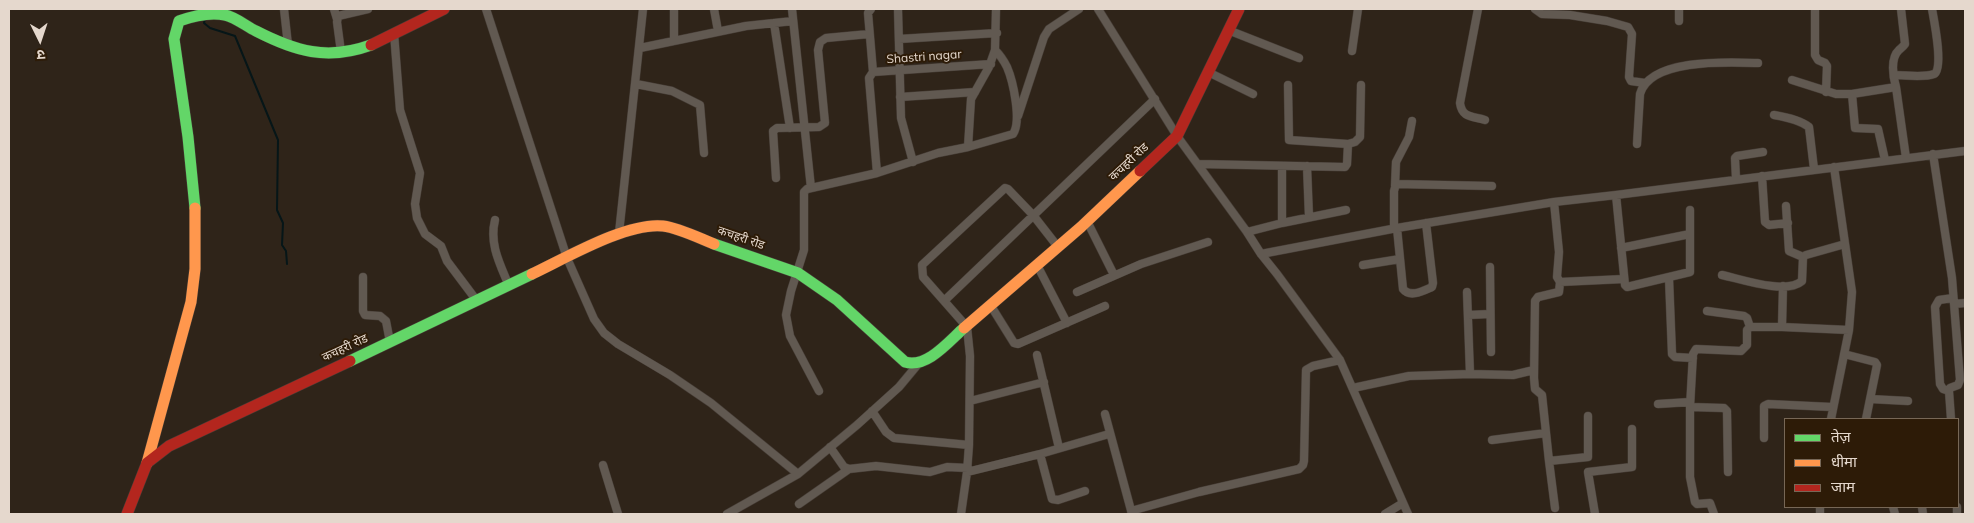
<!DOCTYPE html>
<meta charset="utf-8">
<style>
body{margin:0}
#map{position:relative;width:1974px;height:523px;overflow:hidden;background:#2f2419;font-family:Mulish,"Noto Sans Devanagari",sans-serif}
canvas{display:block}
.frame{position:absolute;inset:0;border:10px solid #e5d8cd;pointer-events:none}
.legend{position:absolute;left:1784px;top:418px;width:175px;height:90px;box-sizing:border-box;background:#2d1b07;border:1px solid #776756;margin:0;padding:6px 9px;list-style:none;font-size:15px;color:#e5d8cd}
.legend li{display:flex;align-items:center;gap:10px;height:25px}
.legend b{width:25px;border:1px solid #776756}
.north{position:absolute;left:15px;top:15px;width:50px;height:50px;-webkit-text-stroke:4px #2d1b07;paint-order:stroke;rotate:176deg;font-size:14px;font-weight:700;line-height:20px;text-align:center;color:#e5d8cd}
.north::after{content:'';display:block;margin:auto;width:18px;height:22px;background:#e5d8cd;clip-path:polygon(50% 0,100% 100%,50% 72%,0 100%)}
</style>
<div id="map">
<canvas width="1974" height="523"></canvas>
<div class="frame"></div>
<ul class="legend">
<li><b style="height:6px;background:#63d668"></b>तेज़</li>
<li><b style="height:6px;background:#ff974d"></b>धीमा</li>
<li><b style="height:6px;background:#b3261e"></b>जाम</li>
</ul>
<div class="north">उ</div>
</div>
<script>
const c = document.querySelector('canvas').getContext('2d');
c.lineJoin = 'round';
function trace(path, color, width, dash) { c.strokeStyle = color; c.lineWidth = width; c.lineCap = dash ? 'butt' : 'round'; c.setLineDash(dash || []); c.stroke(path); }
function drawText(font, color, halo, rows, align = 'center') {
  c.font = font + ' Mulish,"Noto Sans Devanagari",sans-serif'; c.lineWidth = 4; c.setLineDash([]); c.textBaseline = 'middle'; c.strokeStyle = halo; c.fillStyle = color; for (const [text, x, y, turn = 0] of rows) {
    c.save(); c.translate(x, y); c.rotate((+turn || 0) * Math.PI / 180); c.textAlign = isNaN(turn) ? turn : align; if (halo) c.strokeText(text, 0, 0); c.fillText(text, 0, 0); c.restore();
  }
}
trace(new Path2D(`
 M205 19 204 23 210 28 235 36 278 140 277 210 283 223 282 245 286 251 287 264`), '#061618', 2);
const street = new Path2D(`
 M284 9 288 45
 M334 9 337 19
 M486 9 567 258 594 319 604 333 618 344 670 375 711 403 798 474
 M674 9V41
 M714 9 718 31
 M792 9 811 188
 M871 9 868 13 873 72
 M898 9 901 118 913 162
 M1098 9 1177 136 1247 232 1261 254 1277 274 1340 360 1408 514
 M1478 9 1460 103C1462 118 1472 116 1485 120
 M1535 9 1542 14 1570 15 1607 21 1628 27 1632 34 1629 77 1631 81 1645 83
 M1679 9V21
 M1815 9V55L1818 60 1825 63 1827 66 1826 92
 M774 23 790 128
 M1228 30 1299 58
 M394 33 400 110 420 173 415 204 417 218 425 234 441 246 447 261 477 301
 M899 39 997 33
 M640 48 746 26 793 21
 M1352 51 1358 9
 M341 52 337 22 338 16 368 9
 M1208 72 1253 94
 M1894 75C1906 75 1923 78 1934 74 1944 70 1934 20 1932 9
 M1792 80 1836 94H1852L1896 87 1906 158
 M636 84 672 91 700 105 704 153
 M1288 85 1289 140 1348 144 1355 142 1360 137 1361 85
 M1896 87C1893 77 1890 58 1899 50 1901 48 1903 47 1905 44L1901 9
 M1852 94 1855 128 1878 129 1885 160
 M900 97 975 92
 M1774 115C1786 117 1800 120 1809 127L1814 169
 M1018 116 1044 37 1049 29 1079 9
 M1637 144 1640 94C1650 58 1728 62 1758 63
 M968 147 971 99 989 67 995 50 996 9
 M1933 154 1952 278 1960 380 1958 385 1950 388 1949 391 1951 419
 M1198 164 1345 167 1347 164 1348 144
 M1307 166 1309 217
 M877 173 869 78 873 72 991 64
 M1762 176 1765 222 1769 225 1788 223
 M776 178 773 131 777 128 819 127 825 123 818 50 820 42 826 38 869 34
 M1736 179 1735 158 1737 156 1763 152
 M1395 186 1396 162 1409 137 1412 121
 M1616 195 1625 285 1627 287 1690 272V210
 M1554 202 1559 252 1557 277 1560 282
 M1786 206 1789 251 1803 257
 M495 220C489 244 500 264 509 286
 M1087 221 1114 275
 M1282 223V166
 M1397 228 1403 289C1410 298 1423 291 1432 287L1433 283 1426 223
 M1394 229V191L1396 184 1492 186
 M1247 232 1282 223 1346 210
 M619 233 643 9
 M1621 248 1690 234
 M1261 254 1397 228 1554 202 1616 195 1965 151
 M1037 265 1067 323
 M1363 265 1400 259
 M1490 267 1491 352
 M1722 275C1741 279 1786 295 1802 281L1803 257 1806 255 1845 244
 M363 277V311L365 315 380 316 386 321 390 342
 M1669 278 1672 354 1675 357 1693 358
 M1077 292 1141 264 1208 242
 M944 301 1155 99
 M1954 304 1965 303
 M991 306 1014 343 1018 344 1105 306
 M1707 311 1744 316 1747 318 1750 327
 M1468 315 1490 314
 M1782 327 1783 286
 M1844 354 1875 362 1877 365 1866 419
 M1037 355 1059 448
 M1470 374 1513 375 1534 370
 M1353 388 1409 376 1470 374 1467 292
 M819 391 790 336 786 315 791 291 804 250V192L807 189 877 173 938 153 968 147 1013 134C1022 121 1013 81 1007 67 1004 61 1000 55 995 50
 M1949 391 1943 389 1940 384 1935 307 1939 300 1953 298
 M1870 399 1908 401
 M970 401 1044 382
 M1658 404 1690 402
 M1690 407V477L1695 502 1697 504 1710 503 1714 514
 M872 411 886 432 894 438 969 445
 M1105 414 1132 514
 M1588 416V457L1549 461 1542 395 1535 389 1534 378 1535 301 1538 297 1559 292 1560 282 1624 279
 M1831 419 1849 330 1852 292 1834 167
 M1764 438V406L1768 404 1832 407
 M1492 440 1546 433
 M830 447 844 467 849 469 876 466 930 472 947 467 968 468
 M1040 454 1052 499 1058 500 1085 491
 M1549 461 1555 508
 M603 465 618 514
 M967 472 1040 454 1109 434
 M1728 472 1727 411 1724 408 1690 407 1693 354 1696 349 1741 351 1747 345V330L1750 327H1782L1849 330
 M799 504 849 469
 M1893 507 1895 514
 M1922 507 1923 514
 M1957 507V514
 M1131 511 1199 492 1299 469 1303 465 1304 461 1306 370 1313 366 1340 360
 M727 514 798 474 857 425 899 387 919 363
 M961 514 967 472 969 445 970 356 967 327 923 277 922 265 1005 188 1008 189 1033 215 1058 247
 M1385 514 1403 503
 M1595 514 1588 472 1632 467V429
 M1820 514V507`);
const fast = new Path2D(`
 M195 208 188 137 174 39 179 21C193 16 210 12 225 15 235 17 246 26 256 31 295 51 327 61 371 45
 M714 244 798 273 837 300 905 362C927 369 950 340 964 328
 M350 361 532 274`);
const slow = new Path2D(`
 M532 274C566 258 627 222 663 226 679 228 699 238 714 244
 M964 328 1081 227 1140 171
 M147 463 191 302 195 269V208`);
const jam = new Path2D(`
 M371 45 444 9
 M1140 171 1177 136 1239 9
 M127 514 147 463 169 446 350 361`);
trace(street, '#473e37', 9);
trace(fast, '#473e37', 12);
trace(slow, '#473e37', 12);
trace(jam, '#473e37', 12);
trace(street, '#615951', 8);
trace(fast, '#63d668', 11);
trace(slow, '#ff974d', 11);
trace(jam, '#b3261e', 11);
drawText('12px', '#e5d8cd', '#2d1b07', [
 ["Shastri nagar",924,57,-4],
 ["कचहरी रोड",1129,162,-43],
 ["कचहरी रोड",741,238,19],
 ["कचहरी रोड",345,348,-25]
]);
</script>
